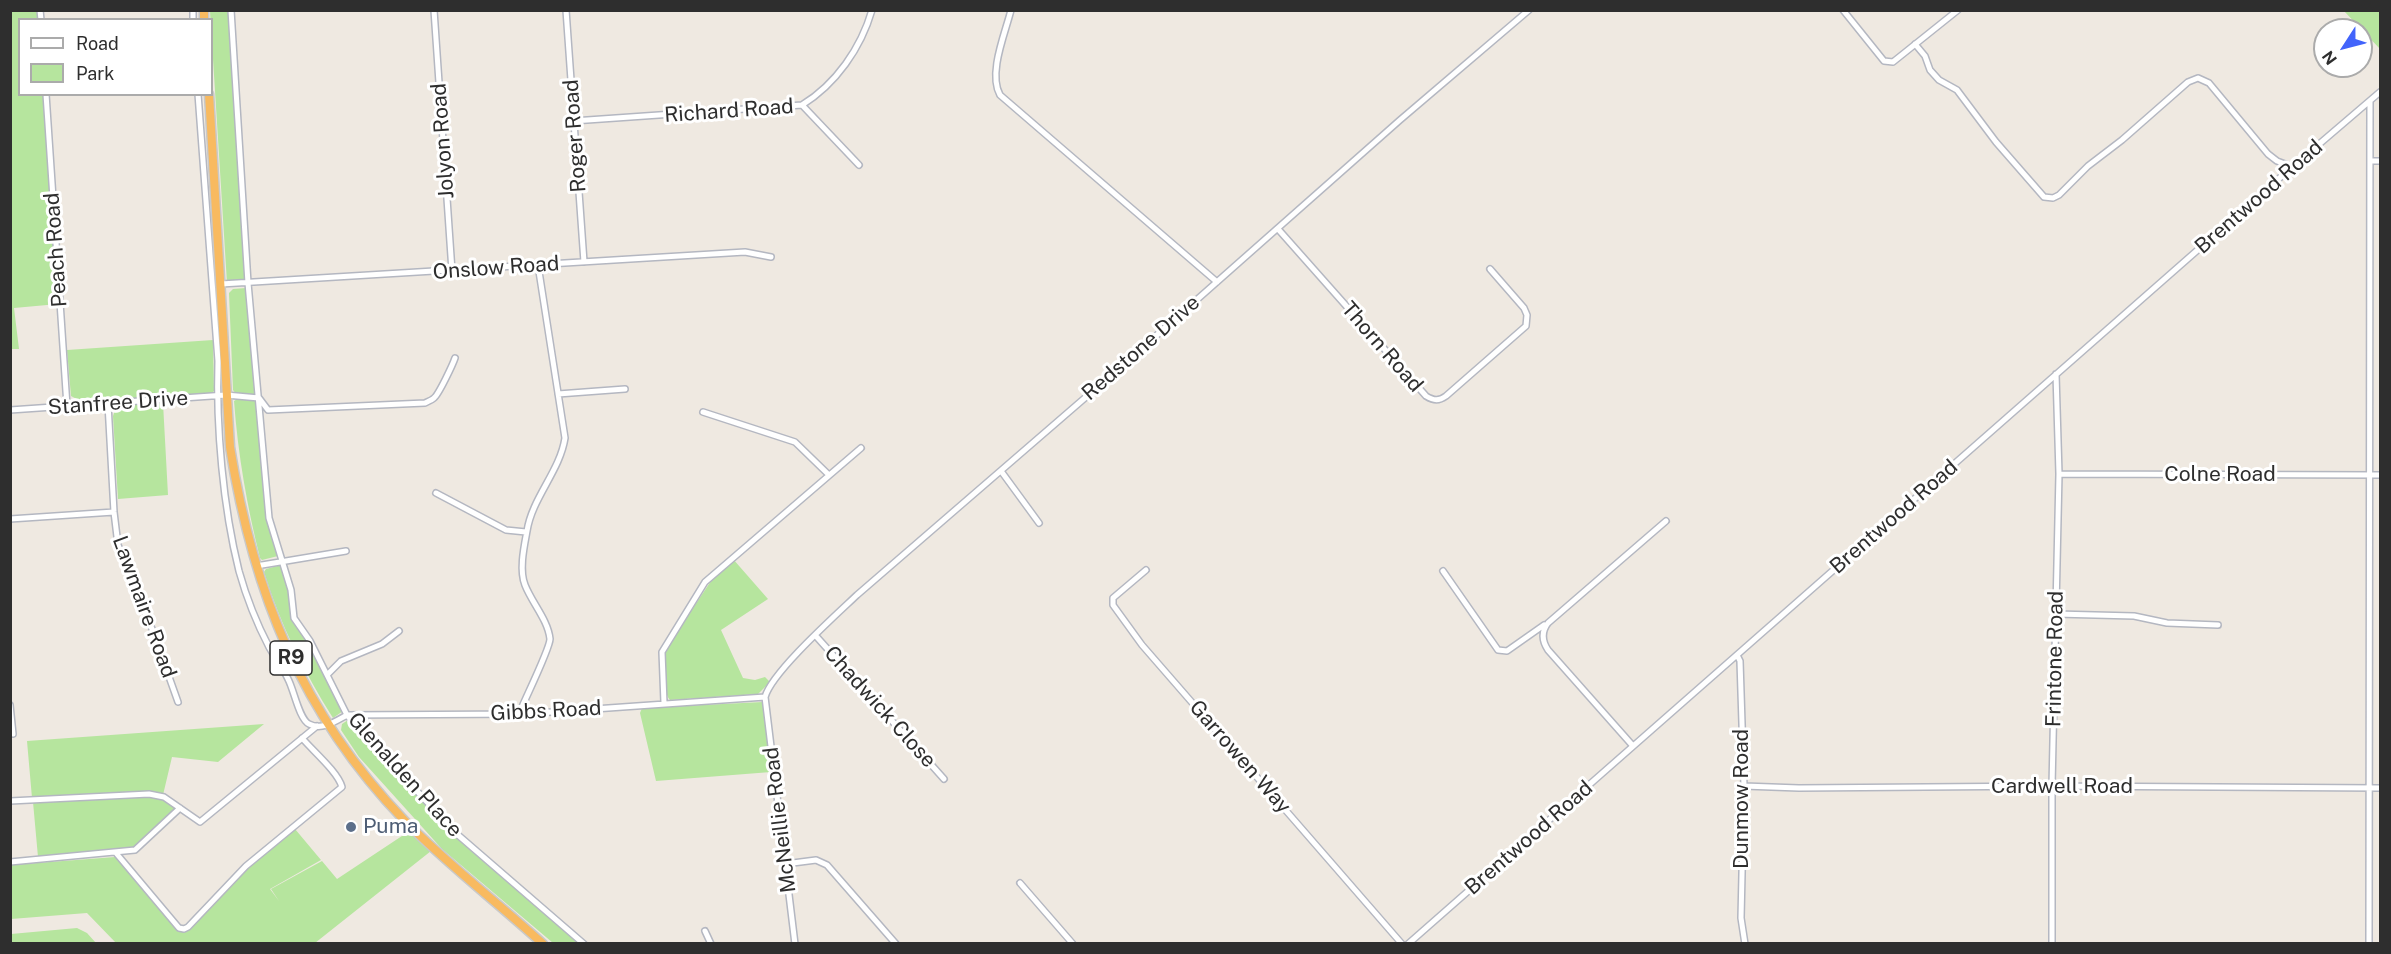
<!DOCTYPE html>
<style>
body{margin:0}
#map{position:relative;width:2391px;height:954px;overflow:hidden;background:#efe9e1;font-family:"Public Sans",sans-serif}
canvas{display:block}
.frame{position:absolute;inset:0;border:12px solid #2e2e2e;pointer-events:none}
.legend{position:absolute;left:18px;top:18px;width:195px;height:78px;box-sizing:border-box;background:#fff;border:2px solid #ababab;margin:0;padding:8px 10px;list-style:none;font-size:18px;color:#2e2e2e}
.legend li{display:flex;align-items:center;gap:12px;height:30px}
.legend b{width:30px;border:2px solid #ababab}
.north{position:absolute;left:2313px;top:18px;width:60px;height:60px;box-sizing:border-box;background:#fff;border:2px solid #ababab;border-radius:50%;rotate:234deg;font-size:16px;font-weight:700;line-height:24px;text-align:center;color:#2e2e2e}
.north::after{content:'';display:block;margin:auto;width:21px;height:27px;background:#4264fb;clip-path:polygon(50% 0,100% 100%,50% 72%,0 100%)}
</style>
<div id="map">
<canvas width="2391" height="954"></canvas>
<div class="frame"></div>
<ul class="legend">
<li><b style="height:8px;background:#fff"></b>Road</li>
<li><b style="height:16px;background:#b6e59e"></b>Park</li>
</ul>
<div class="north">N</div>
</div>
<script>
const c = document.querySelector('canvas').getContext('2d');
c.lineJoin = 'round';
function fillPath(path, color) { c.fillStyle = color; c.fill(path, 'evenodd'); }
function trace(path, color, width, dash) { c.strokeStyle = color; c.lineWidth = width; c.lineCap = dash ? 'butt' : 'round'; c.setLineDash(dash || []); c.stroke(path); }
function drawText(font, color, halo, rows, align = 'center') {
  c.font = font + ' "Public Sans",sans-serif'; c.lineWidth = 6; c.setLineDash([]); c.textBaseline = 'middle'; c.strokeStyle = halo; c.fillStyle = color; for (const [text, x, y, turn = 0] of rows) {
    c.save(); c.translate(x, y); c.rotate((+turn || 0) * Math.PI / 180); c.textAlign = isNaN(turn) ? turn : align; if (halo) c.strokeText(text, 0, 0); c.fillText(text, 0, 0); c.restore();
  }
}
fillPath(new Path2D(`
 M11 11H37L38 19 20 20V94L43 95 58 304 14 308 19 349H11Z
 M210 11H230L247 282 227 283Z
 M2344 11H2380V49Z
 M246 288 257 395 236 394 233 390 229 293 233 289Z
 M213 340 214 391 211 394 84 403 71 396 67 350Z
 M239 398H251L258 402 267 517 278 556 262 560 260 558C247 506 238 455 234 401Z
 M163 403 168 495 118 499 113 416 115 410 121 406Z
 M733 559 768 599 721 630 743 678 755 680 765 677 770 682 758 694 670 700C662 690 662 659 667 647L713 578Z
 M281 565 290 591 292 618 309 642 343 711 333 718C304 672 280 624 264 572L266 569Z
 M763 702 771 772 656 781 640 713 642 708Z
 M348 720 457 836 581 943H553L442 849 359 757 341 730 342 724Z
 M264 724 218 762 172 757 163 795 32 798 27 741Z
 M149 796 163 799 177 809 133 849 38 857 33 802Z
 M295 829 321 860 270 889 279 901 271 889 322 861 337 879 411 830 431 851 315 943H116L87 913 11 919V865L115 857 179 930 185 931 247 868Z
 M77 928 87 933 96 943H11V934Z`), '#b6e59e');
const minor = new Path2D(`
 M40 10 41 20
 M193 10V20
 M231 10 248 283 269 518 291 590 294 618 310 641 347 715 360 730 458 835 584 944
 M434 10 452 271
 M566 10 584 262
 M1011 10C1005 34 988 73 1000 95L1217 282
 M1843 10 1884 61 1893 62 1958 10
 M1915 44 1925 56 1930 70 1939 80 1957 90 1996 142 2044 197 2053 198 2059 195 2088 166 2122 140 2188 82 2198 78 2209 83 2268 154 2277 161 2293 167
 M46 94 67 406
 M198 94 218 361C216 427 223 507 239 571 246 596 257 624 269 647 275 658 283 668 288 679 294 690 299 719 309 724 322 731 336 721 347 715L523 714 765 697
 M802 105C836 84 861 48 872 10
 M573 121 802 105 859 165
 M2371 161H2380
 M1278 229 1426 396C1434 401 1439 401 1446 396L1526 326 1527 315 1524 308 1490 269
 M221 284 745 252 771 257
 M558 394 625 389
 M108 404 114 512 118 545 152 629 178 702
 M10 410 226 395 259 398 268 410 425 403C427 402 432 400 434 398 439 394 453 364 455 358
 M703 412 795 442 829 475
 M1001 471 1039 523
 M2059 474 2380 475
 M436 493 506 530 526 532
 M10 519 114 512
 M256 566 346 551
 M1146 570 1113 598V605L1142 645 1402 944
 M1443 571 1498 650 1507 651 1544 625
 M2056 614 2134 616 2167 623 2218 625
 M815 635 944 779
 M1737 655 1740 661 1744 786 1741 918 1745 944
 M327 675 341 661 382 644 399 631
 M664 703 662 652 705 582 861 448
 M10 705 13 734
 M523 714 522 707C527 695 550 648 550 639 548 620 532 603 525 585 519 570 524 547 527 531 532 498 560 471 565 438L538 265
 M1633 746 1548 650C1542 641 1541 632 1548 623L1666 521
 M1744 786 1799 788 2052 786 2380 788
 M10 801 149 794 164 797 200 822 317 726
 M116 853 179 928 184 929 188 927 246 866 342 787C338 772 313 751 302 738
 M10 862 135 850 180 808
 M785 864 816 860 827 865 896 944
 M1020 883 1073 944
 M705 931 711 944
 M795 944 765 697C772 672 836 615 857 595L1123 365 1400 120 1529 10
 M1408 944 2283 175 2380 92
 M2052 944V786L2059 474 2056 374
 M2369 944 2370 101`);
const trunk = new Path2D(`
 M204 10V20
 M209 94 230 447C253 592 301 713 404 820 447 864 497 902 543 944`);
trace(minor, '#b4b7c1', 8);
trace(trunk, '#c9c9c9', 11);
trace(minor, '#fff', 5);
trace(trunk, '#f8ba60', 8);
for (const [x, y, r, color] of [
 [351,827,6,"#5c6f8a"]
]) { const dot = new Path2D(); dot.arc(x, y, r, 0, 2 * Math.PI); c.fillStyle = color; c.fill(dot); trace(dot, '#fff', 2); }
for (const [x, y, w] of [
 [291,658,42]
]) { const box = new Path2D(); box.roundRect(x - w / 2, y - 17, w, 34, 4.5); c.fillStyle = '#fff'; c.fill(box); trace(box, '#2e2e2e', 1.5); }
drawText('bold 20px', '#2e2e2e', null, [
 ["R9",291,658]
]);
drawText('21px', '#2e2e2e', '#fff', [
 ["Richard Road",729,111,-4],
 ["Roger Road",575,136,-94],
 ["Jolyon Road",443,141,-94],
 ["Brentwood Road",2259,197,-41],
 ["Peach Road",56,250,-94],
 ["Onslow Road",496,268,-4],
 ["Thorn Road",1382,347,49],
 ["Redstone Drive",1141,348,-41],
 ["Stanfree Drive",118,403,-4],
 ["Colne Road",2220,475],
 ["Brentwood Road",1894,517,-41],
 ["Lawmaire Road",144,607,70],
 ["Frintone Road",2055,659,-89],
 ["Chadwick Close",880,707,48],
 ["Gibbs Road",546,711,-3],
 ["Garrowen Way",1240,757,49],
 ["Glenalden Place",405,775,48],
 ["Cardwell Road",2062,787],
 ["Dunmow Road",1742,799,-90],
 ["McNeillie Road",780,820,-97],
 ["Brentwood Road",1529,838,-41]
]);
drawText('21px', '#4e5e75', '#fff', [
 ["Puma",363,827]
], 'left');
</script>
